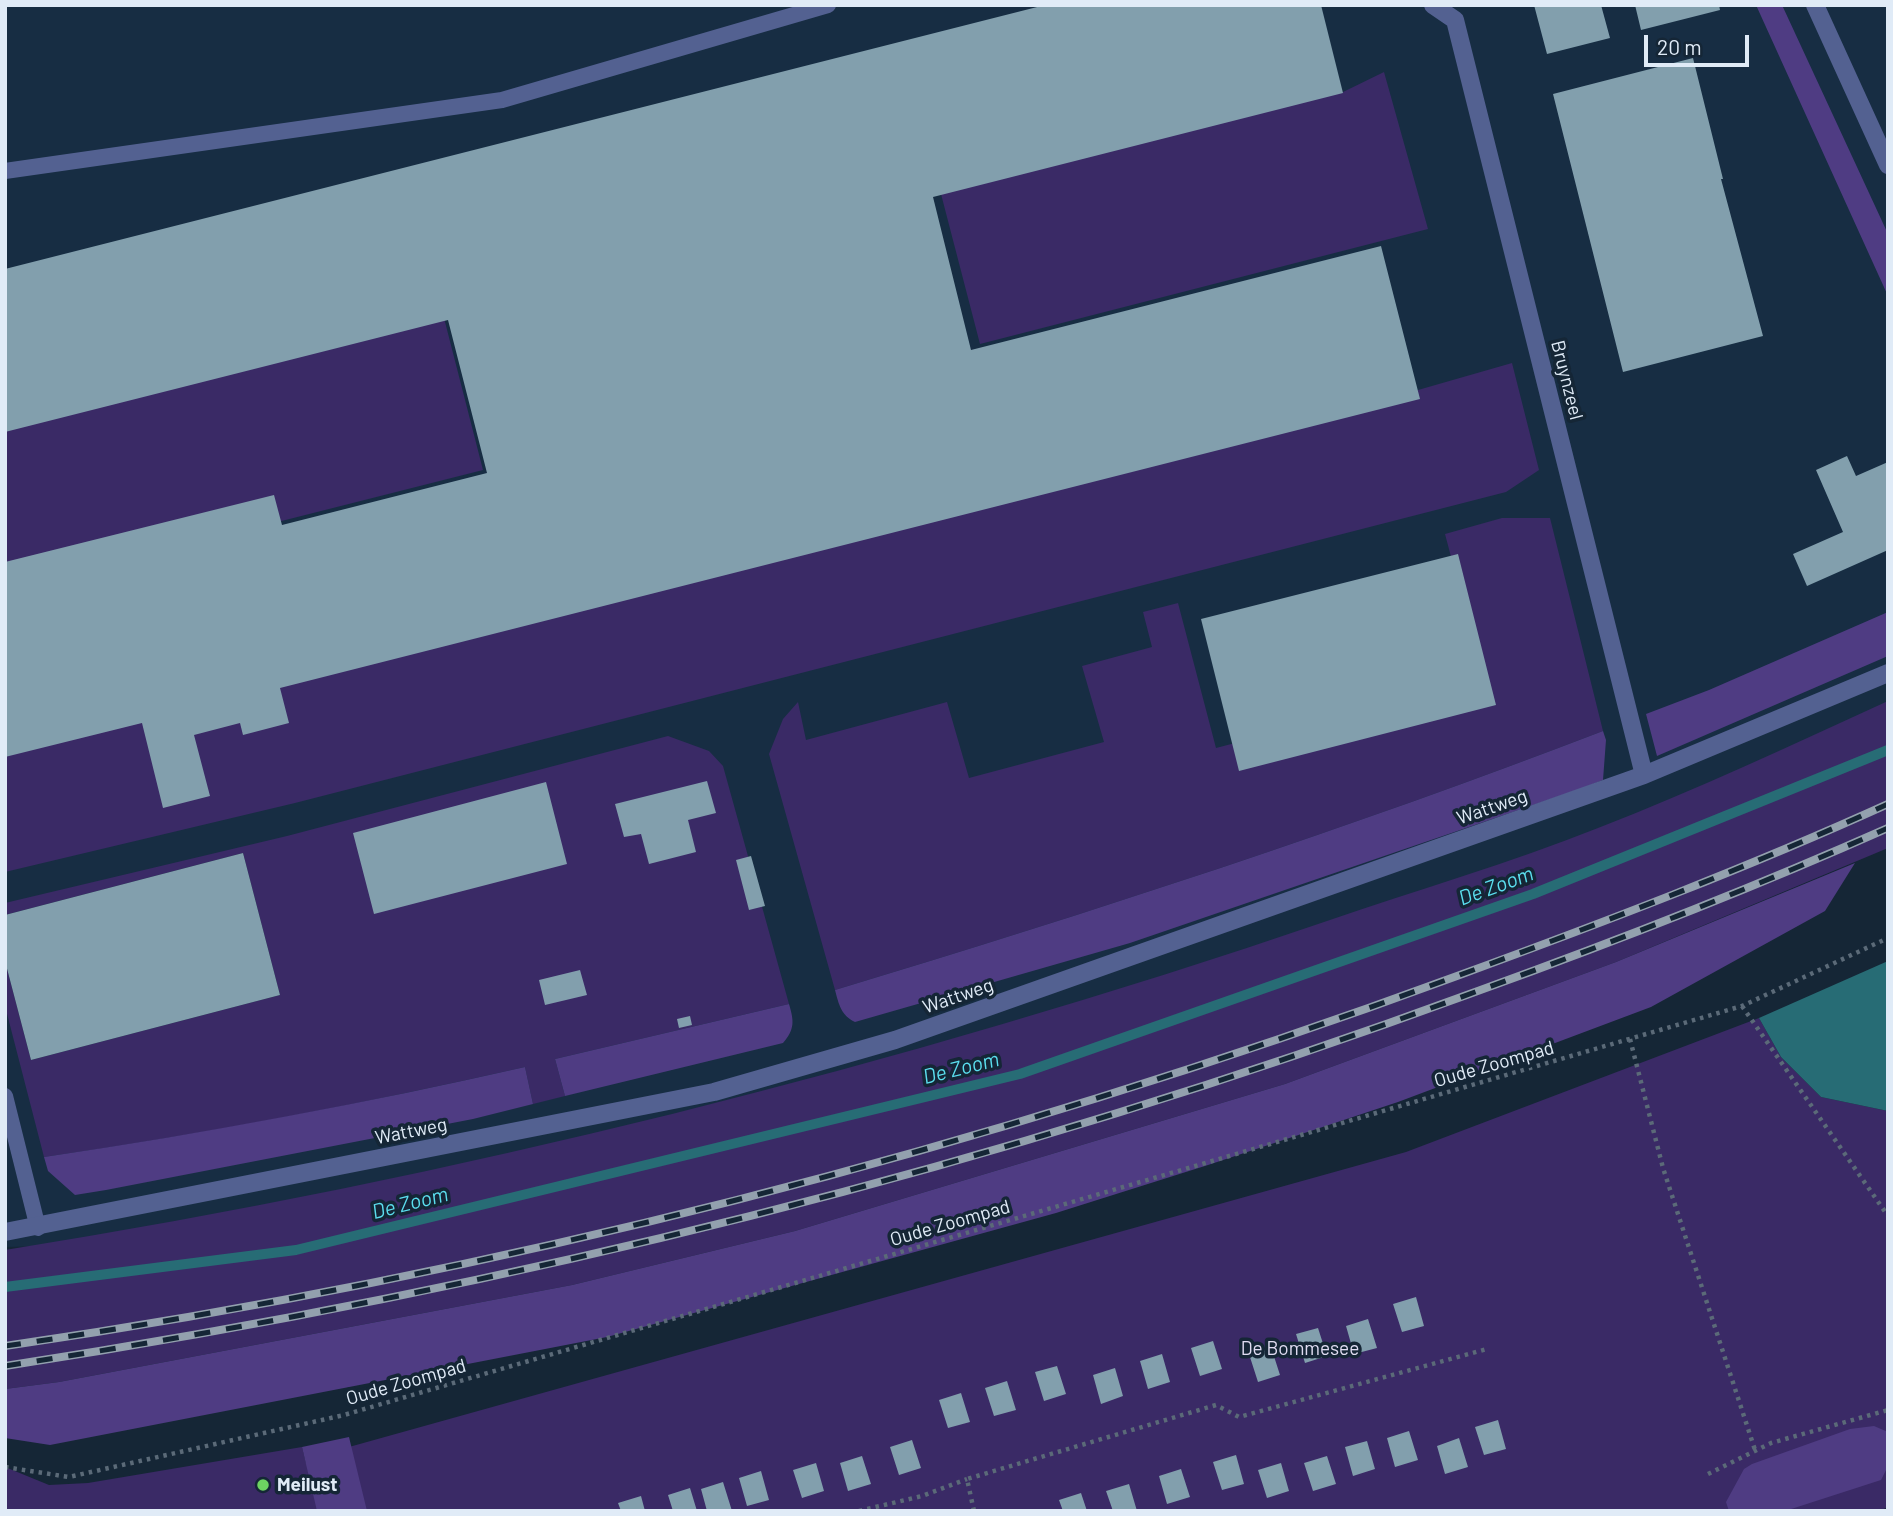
<!DOCTYPE html>
<style>
body{margin:0}
#map{position:relative;width:1893px;height:1516px;overflow:hidden;background:#152636;font-family:Barlow,sans-serif}
canvas{display:block}
.frame{position:absolute;inset:0;border:7px solid #e0ebf7;pointer-events:none}
.scale{position:absolute;left:1644px;top:35px;width:105px;height:32px;box-sizing:border-box;border:4px solid #e0ebf7;border-top:0;padding-left:9px;font-size:21px;line-height:24px;white-space:nowrap;color:#e0ebf7;-webkit-text-stroke:5px #152636;paint-order:stroke}
</style>
<div id="map">
<canvas width="1893" height="1516"></canvas>
<div class="frame"></div>
<div class="scale">20 m</div>
</div>
<script>
const c = document.querySelector('canvas').getContext('2d');
c.lineJoin = 'round';
function fillPath(path, color) { c.fillStyle = color; c.fill(path, 'evenodd'); }
function trace(path, color, width, dash) { c.strokeStyle = color; c.lineWidth = width; c.lineCap = dash ? 'butt' : 'round'; c.setLineDash(dash || []); c.stroke(path); }
function drawText(font, color, halo, rows, align = 'center') {
  c.font = font + ' Barlow,sans-serif'; c.lineWidth = 7; c.setLineDash([]); c.textBaseline = 'middle'; c.strokeStyle = halo; c.fillStyle = color; for (const [text, x, y, turn = 0] of rows) {
    c.save(); c.translate(x, y); c.rotate((+turn || 0) * Math.PI / 180); c.textAlign = isNaN(turn) ? turn : align; if (halo) c.strokeText(text, 0, 0); c.fillText(text, 0, 0); c.restore();
  }
}
fillPath(new Path2D(`
 M5 5H1888V766L350 1239 5 1247Z`), '#172d43');
fillPath(new Path2D(`
 M1384 72 1428 229 980 344 941 194 1343 92Z
 M444 318 483 470 5 591V430Z
 M1512 363 1539 470 1506 492 295 803 5 872V755L1418 395V390Z
 M1502 518H1550L1603 731C1351 828 1093 912 835 990L769 754 783 719 798 702 806 740 947 702 969 778 1104 742 1082 666 1152 647 1143 612 1178 603 1216 748 1483 678 1445 534Z
 M1888 701V848L1616 962 1285 1084 795 1231 572 1285 59 1382 5 1389V1250C455 1178 896 1068 1327 921 1417 890 1510 863 1598 828 1696 790 1792 745 1888 701Z
 M668 736 709 751 723 766 789 1004 555 1059 565 1096 533 1104 525 1067C366 1103 206 1134 44 1157L5 1006V961L31 1060 280 995 243 853 5 915V903L287 836Z
 M1759 1018 1781 1057 1821 1097 1888 1111V1507L1879 1511H362L349 1447 1406 1152Z
 M302 1447 306 1463 346 1511H5V1467L49 1485 88 1483Z`), '#3a2a66');
fillPath(new Path2D(`
 M1756 5H1782L1888 234V296Z
 M1888 612V656L1657 756 1646 714 1709 690Z
 M1603 731 1606 740 1603 780 1583 788 1130 943 855 1022C841 1015 839 1005 835 990 1093 912 1351 828 1603 731Z
 M1855 863 1825 911 1651 1007 1398 1102 1208 1165 1056 1213 607 1337 50 1445 5 1438V1389L59 1382 572 1285 795 1231 1285 1084 1616 962Z
 M789 1004C794 1021 795 1029 783 1043L565 1096 555 1059Z
 M525 1067 533 1104 473 1119 106 1190 75 1195 48 1171 44 1157C206 1133 366 1103 525 1067Z
 M1874 1426 1888 1432V1466L1881 1480 1785 1511H1729L1726 1502 1744 1469 1752 1464 1850 1429Z
 M349 1437 367 1511H317L302 1447Z`), '#4f3c83');
fillPath(new Path2D(`
 M1888 961V1111L1821 1097 1781 1057 1759 1018Z`), '#276c75');
trace(new Path2D(`
 M5 1287 296 1250 1020 1074 1533 894 1888 750`), '#276c75', 10);
fillPath(new Path2D(`
 M1045 5H1321L1343 93 933 197 971 350 1381 246 1420 399 280 688 289 723 243 735 240 723 194 735 210 796 163 808 142 723 5 757V562L274 495 282 525 487 473 448 320 5 432V269Z
 M1534 5H1601L1610 38 1547 54Z
 M1635 5H1719L1720 10 1641 30Z
 M1693 58 1723 179H1721L1763 336 1623 372 1553 94Z
 M1847 456 1856 476 1888 462V550L1807 586 1793 554 1843 532 1816 470Z
 M1458 554 1496 705 1239 771 1201 619Z
 M707 781 716 813 688 820 696 852 649 864 641 834 624 837 615 804Z
 M546 782 567 864 374 914 353 833Z
 M243 853 280 995 31 1060 5 961V915Z
 M751 856 765 906 749 910 736 860Z
 M580 970 587 995 545 1005 539 980Z
 M690 1016 692 1025 679 1028 677 1019Z
 M1416 1297 1424 1326 1402 1332 1393 1304Z
 M1368 1319 1377 1348 1354 1354 1346 1326Z
 M1318 1328 1327 1356 1305 1363 1296 1334Z
 M1213 1341 1222 1369 1200 1376 1191 1348Z
 M1271 1347 1280 1375 1258 1382 1249 1354Z
 M1162 1354 1170 1382 1148 1389 1140 1361Z
 M1057 1366 1066 1394 1044 1401 1035 1372Z
 M1115 1368 1123 1396 1101 1404 1093 1375Z
 M1007 1381 1016 1410 994 1416 985 1388Z
 M961 1393 970 1422 948 1428 939 1400Z
 M1498 1420 1506 1449 1484 1455 1475 1427Z
 M1409 1431 1418 1460 1395 1467 1387 1438Z
 M1459 1438 1468 1467 1445 1474 1437 1446Z
 M912 1440 921 1468 899 1475 890 1447Z
 M1367 1441 1375 1469 1353 1476 1345 1447Z
 M1236 1455 1244 1484 1222 1490 1213 1462Z
 M862 1456 871 1484 848 1491 840 1463Z
 M1327 1456 1336 1484 1313 1491 1304 1463Z
 M816 1463 824 1491 802 1498 793 1470Z
 M1281 1463 1289 1491 1267 1498 1258 1470Z
 M1181 1469 1190 1497 1167 1504 1159 1476Z
 M761 1471 769 1500 747 1506 739 1478Z
 M723 1482 732 1511H707L701 1489Z
 M1129 1484 1137 1511H1113L1106 1491Z
 M690 1488 697 1511H673L668 1495Z
 M1081 1493 1087 1511H1063L1059 1500Z
 M641 1496 645 1511H621L618 1503Z`), '#829fad');
trace(new Path2D(`
 M1742 1006 1888 1216
 M1630 1039 1663 1168 1755 1450
 M5 1467 69 1477 344 1415 1742 1006 1888 938
 M1708 1474 1771 1443 1888 1410
 M859 1511 922 1496 967 1479
 M974 1511 967 1479 1216 1405 1239 1417 1487 1349`), '#5b6a78', 4.5, [3.5, 5]);
trace(new Path2D(`
 M5 171 502 100 828 5
 M5 1096 38 1228`), '#536191', 16);
trace(new Path2D(`
 M1433 5 1455 20 1644 775
 M1815 5 1888 165
 M5 1232 714 1092 895 1040 1644 775 1888 673`), '#536191', 18);
const rail = new Path2D(`
 M5 1346C501 1274 987 1149 1457 976 1602 923 1747 868 1888 804
 M5 1366C512 1288 994 1169 1475 992 1614 942 1753 888 1888 828`);
trace(rail, '#93a1ae', 8);
trace(rail, '#152636', 5, [16]);
for (const [x, y, r, color] of [
 [263,1485,7,"#6dd361"]
]) { const dot = new Path2D(); dot.arc(x, y, r, 0, 2 * Math.PI); c.fillStyle = color; c.fill(dot); trace(dot, '#152636', 2.5); }
drawText('19px', '#e0ebf7', '#152636', [
 ["Bruynzeel",1567,380,76],
 ["Wattweg",1492,807,-19],
 ["Wattweg",958,996,-19],
 ["Oude Zoompad",1494,1064,-16],
 ["Wattweg",411,1131,-11],
 ["Oude Zoompad",950,1223,-16],
 ["Oude Zoompad",406,1382,-16]
]);
drawText('19px', '#e0dcf2', '#152636', [
 ["De Bommesee",1300,1349]
]);
drawText('bold 19px', '#e0ebf7', '#152636', [
 ["Meilust",277,1485]
], 'left');
drawText('italic 21px', '#5bdeee', '#152636', [
 ["De Zoom",1496,886,-20],
 ["De Zoom",961,1068,-14],
 ["De Zoom",410,1203,-14]
]);
</script>
